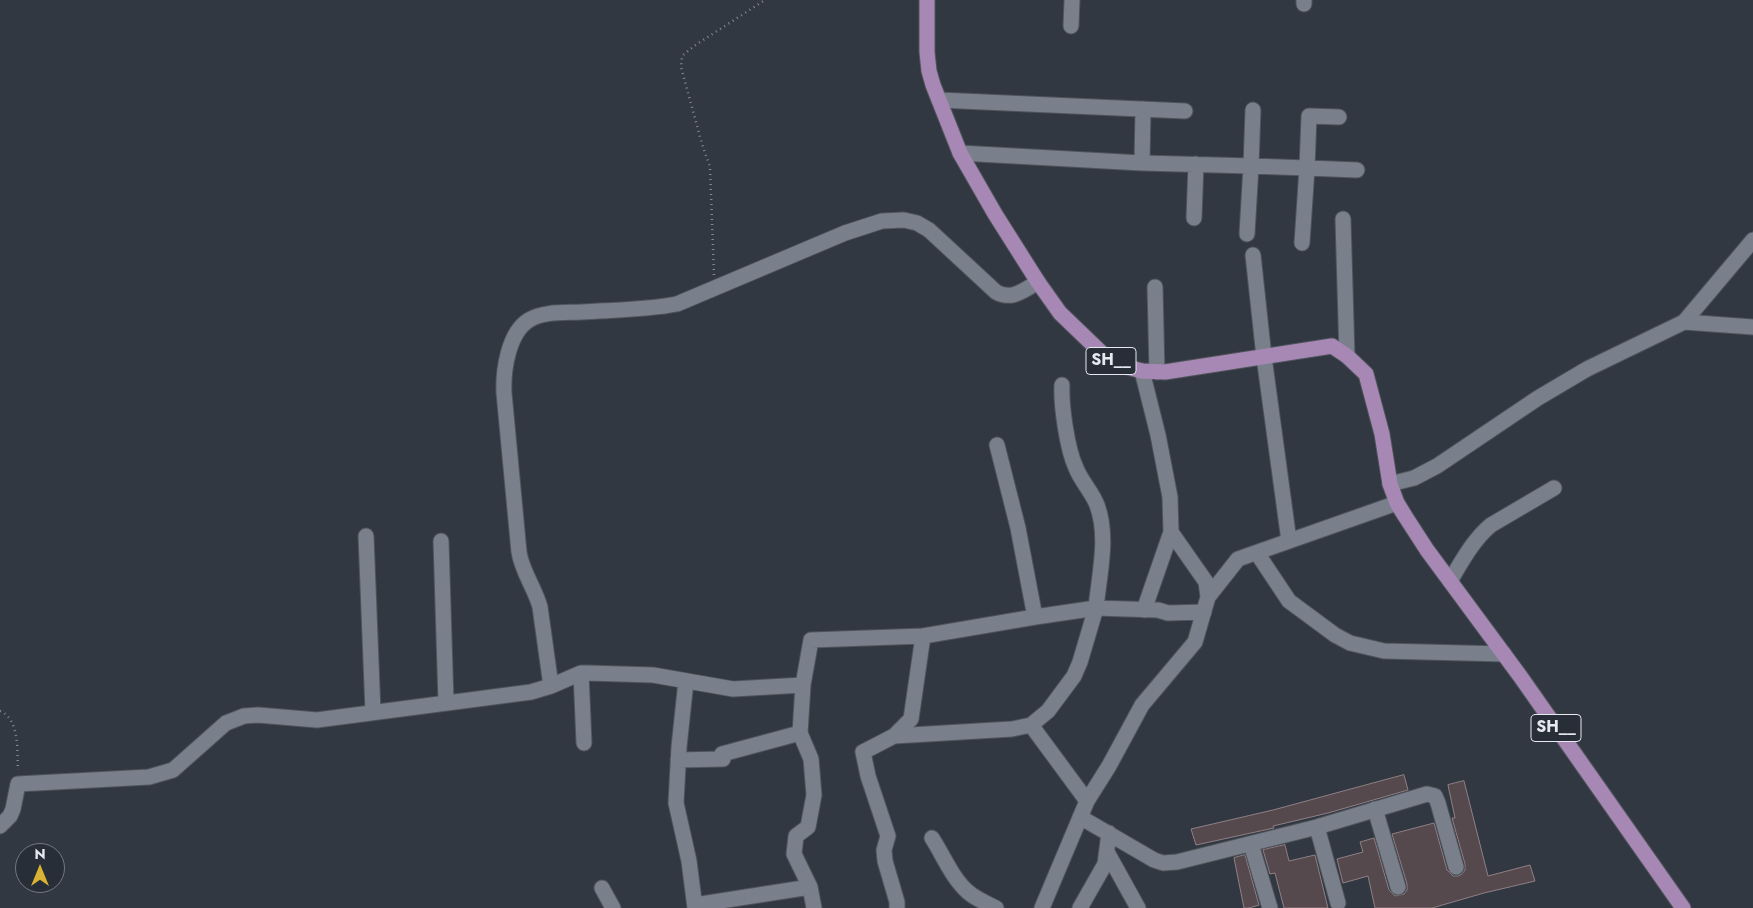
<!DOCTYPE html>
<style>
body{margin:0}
#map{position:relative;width:1753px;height:908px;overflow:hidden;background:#323841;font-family:Jost,sans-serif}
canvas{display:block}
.north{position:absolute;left:15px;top:843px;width:50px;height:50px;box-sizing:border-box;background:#282e37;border:1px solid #747981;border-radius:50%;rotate:0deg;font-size:14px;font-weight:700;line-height:20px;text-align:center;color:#e6e9f0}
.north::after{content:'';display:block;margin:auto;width:18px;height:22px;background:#d9b334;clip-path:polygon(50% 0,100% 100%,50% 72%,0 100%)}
</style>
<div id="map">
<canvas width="1753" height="908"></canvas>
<div class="north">N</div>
</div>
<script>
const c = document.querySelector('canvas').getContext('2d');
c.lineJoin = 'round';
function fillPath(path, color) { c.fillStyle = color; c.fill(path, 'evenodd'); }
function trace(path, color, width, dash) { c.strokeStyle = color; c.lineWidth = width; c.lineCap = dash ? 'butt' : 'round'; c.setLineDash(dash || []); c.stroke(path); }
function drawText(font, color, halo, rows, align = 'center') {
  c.font = font + ' Jost,sans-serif'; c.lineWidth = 4; c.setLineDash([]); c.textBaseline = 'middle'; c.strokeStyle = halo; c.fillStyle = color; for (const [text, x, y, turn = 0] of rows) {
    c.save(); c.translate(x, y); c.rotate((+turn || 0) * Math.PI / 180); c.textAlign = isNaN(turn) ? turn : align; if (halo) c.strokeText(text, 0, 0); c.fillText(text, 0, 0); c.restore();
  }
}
const building = new Path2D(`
 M1404 775 1408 790 1328 813 1273 826 1274 828 1196 845 1191 829 1273 810Z
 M1464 781 1488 876 1530 865 1535 881 1484 893 1432 908H1375L1368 876 1343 883 1337 859 1363 852 1360 842 1374 838 1389 890 1395 896 1404 894 1407 890V884L1392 834 1434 823 1447 870 1453 876H1458L1462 874 1465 870V864L1452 818H1455L1448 785Z
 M1285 845 1289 861 1315 855 1328 908H1284L1275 873 1270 874 1263 850Z
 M1245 855 1259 905 1249 908H1244L1234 858Z`);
fillPath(building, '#56494d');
trace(building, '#8f8085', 1);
const minor = new Path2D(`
 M1304 0V4
 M1071 26 1072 0
 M939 100 1185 111
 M1253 110 1251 166 1307 168 1302 243
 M1339 117 1309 116 1307 168 1357 170
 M960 153 1142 163 1251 166 1247 234
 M1142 163 1143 109
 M1194 218 1196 164
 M1343 219 1347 356
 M1253 255 1264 357 1289 541
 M1155 287 1157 372
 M1684 322 1753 327
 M1142 371 1158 435 1170 497 1171 532 1206 582 1208 597
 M1390 484 1414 478 1437 466 1538 398 1587 369 1684 322 1753 240
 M366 536 373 712
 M441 541 446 702
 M1257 553 1289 601 1335 635 1350 643 1384 651 1504 654
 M1450 581C1462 561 1473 540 1491 525L1554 488
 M1144 610 1171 532
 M1035 617 1096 608C1099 575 1109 537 1097 505 1092 492 1081 481 1076 468 1067 449 1061 405 1062 385
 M581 673 584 743
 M686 681 679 747 676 803 689 861 695 908
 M551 686 540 607C535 588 522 572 519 552L504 393C503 371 508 333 529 320 544 311 565 313 582 312 613 310 646 310 677 304L845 233 882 221 904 220 917 223 929 230 996 292C1012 301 1024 290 1038 282
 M1031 725 1087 801
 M894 736 1012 729 1031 725 1048 711 1074 676 1080 662 1096 608 1158 610 1168 613 1204 612
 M722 754 800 733
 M678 760 723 759
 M1375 809 1398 887
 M1080 817 1154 860 1163 863 1177 862 1317 827 1427 794 1435 796 1438 803 1456 867
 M0 826 10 816 13 809 18 784 149 777 173 770 226 723 244 716 258 715 317 720 531 692 551 686 581 673H588L653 675 733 689 803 685
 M1317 827 1338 903
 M932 838C943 855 952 878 968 892 976 899 986 903 996 908
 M1251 844 1270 908
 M1107 852 1138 908
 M602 888 613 908
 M695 905 810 887
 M814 908 810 887 794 854 796 836 808 827 814 795 811 759 800 733 803 685 811 640 923 636
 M897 908V902L885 861 884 850 888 836 868 776 863 752 894 736 911 719 923 636 1035 617 1018 528 997 445
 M1042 908 1087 801 1109 766 1142 705 1195 642 1208 597 1238 559 1397 503
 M1080 908 1105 864 1109 833`);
const major = new Path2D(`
 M927 0V52L929 71 933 85 960 153 995 214 1038 282 1060 313 1112 363 1142 371 1165 372 1332 346 1347 356 1366 374 1382 434 1390 484 1397 503 1405 516 1427 550 1520 676 1683 908`);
trace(minor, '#4f545c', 17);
trace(major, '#4f545c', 17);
trace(new Path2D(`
 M714 275 710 167 702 144 681 67 682 56 694 46 765 0
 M0 711C20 719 17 752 18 770`), '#858991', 2.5, [1, 4]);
trace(minor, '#7a808b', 15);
trace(major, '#a788b5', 15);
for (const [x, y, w] of [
 [1111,361,50],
 [1556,728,50]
]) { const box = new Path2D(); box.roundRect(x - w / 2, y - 13.5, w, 27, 4); c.fillStyle = '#282e37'; c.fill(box); trace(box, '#e6e9f0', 1); }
drawText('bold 16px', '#e6e9f0', null, [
 ["SH__",1111,361],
 ["SH__",1556,728]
]);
</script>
